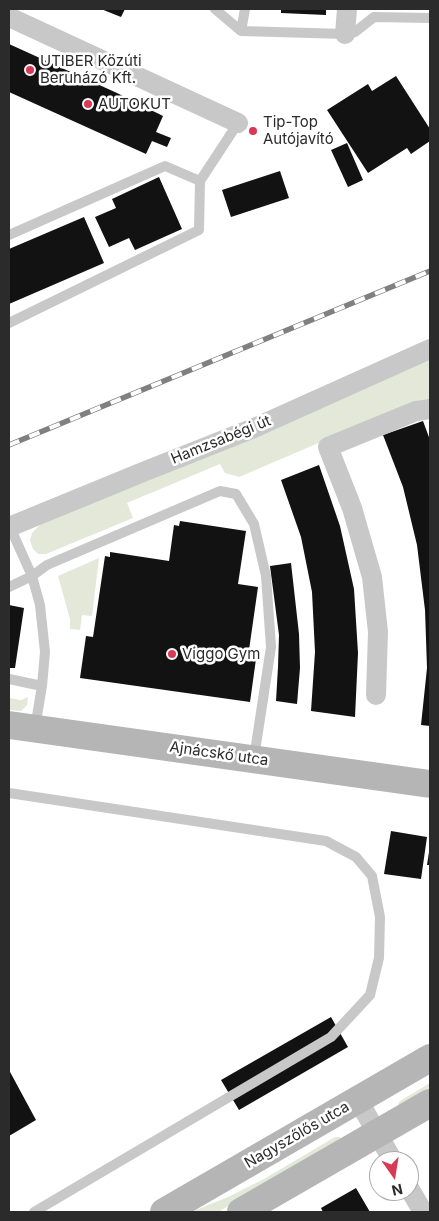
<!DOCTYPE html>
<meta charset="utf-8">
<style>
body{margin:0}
#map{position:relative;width:439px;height:1221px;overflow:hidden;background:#fff;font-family:Inter,sans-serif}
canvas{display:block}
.frame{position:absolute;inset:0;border:10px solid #2b2b2b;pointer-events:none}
.north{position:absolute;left:369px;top:1151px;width:50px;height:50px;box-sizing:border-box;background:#fff;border:1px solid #aaa;border-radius:50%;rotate:167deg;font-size:14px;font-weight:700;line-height:20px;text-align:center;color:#2b2b2b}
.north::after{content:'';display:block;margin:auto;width:18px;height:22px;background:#d73957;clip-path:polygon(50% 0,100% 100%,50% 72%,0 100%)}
</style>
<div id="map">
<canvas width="439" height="1221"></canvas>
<div class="frame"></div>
<div class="north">N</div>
</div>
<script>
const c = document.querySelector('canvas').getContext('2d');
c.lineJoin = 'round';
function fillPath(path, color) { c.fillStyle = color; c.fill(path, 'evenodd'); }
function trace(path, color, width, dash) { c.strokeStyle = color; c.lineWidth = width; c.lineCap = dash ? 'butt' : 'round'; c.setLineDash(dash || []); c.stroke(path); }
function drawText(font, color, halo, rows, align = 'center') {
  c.font = font + ' Inter,sans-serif'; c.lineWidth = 5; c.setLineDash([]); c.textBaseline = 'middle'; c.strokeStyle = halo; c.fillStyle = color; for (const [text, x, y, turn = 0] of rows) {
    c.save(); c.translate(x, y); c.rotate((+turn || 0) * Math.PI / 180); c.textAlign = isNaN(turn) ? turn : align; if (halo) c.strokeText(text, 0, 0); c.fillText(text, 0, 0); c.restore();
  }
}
fillPath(new Path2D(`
 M430 357V399L419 400 239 477 225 473 220 464 127 503 133 518 46 554H38L33 549 30 540 32 533 40 525Z
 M99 558 92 616 82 615 80 630 70 629V619L58 576Z
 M28 697 27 705 21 711 9 710V698L21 700Z
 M430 1083V1089L401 1106 399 1105 398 1104 400 1101Z
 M335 1137H340L341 1140V1142L218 1212H191L228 1197 264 1179Z`), '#e3e8d9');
fillPath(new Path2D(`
 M101 9H125L121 17Z
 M281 9H326V15L281 13Z
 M9 44 117 93 163 116 156 132 171 138 167 147 152 141 146 154 9 92Z
 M396 76 430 129V141L411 154 407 148 368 173 327 110 368 84 372 91Z
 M347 143 363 180 348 187 331 150Z
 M280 171 289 198 231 217 222 190Z
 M159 177 182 229 135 250 129 238 109 247 95 217 116 208 112 199Z
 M84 217 104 263 9 304V249Z
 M423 421 430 440V726L421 725 427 668 425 610 417 545 403 487 383 435Z
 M319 465 340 526 354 589 358 653 355 717 311 711 315 652 312 592 301 537 281 480Z
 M180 521 246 531 238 584 258 587 248 657 256 659 250 702 80 678 86 636 93 637 105 556 110 557V552L169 561 174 525 179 526Z
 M291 563 299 634 300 668 297 704 276 701 278 667 279 635 270 566Z
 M9 605 24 608 15 668H9Z
 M391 831 427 837 421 879 384 874Z
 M429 852H430V865H427Z
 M331 1017 348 1047 239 1110 221 1080Z
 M9 1070 36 1120 9 1136Z
 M356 1188 370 1212H323L321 1208Z`), '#121212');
trace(new Path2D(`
 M215 9 241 31 345 34 355 32 374 17 430 18
 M241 31 245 9
 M9 235 165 166 200 181 238 123
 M9 323 199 230 200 181
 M10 527 32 576 40 605 45 652 42 686 35 728
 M9 587 32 576 47 565 220 491 236 494 254 524 266 576 271 647 254 758
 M9 679 42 686
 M9 793 326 841 356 857 372 876 380 917 379 958 370 995 331 1037 34 1212`), '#c8c8c8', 10);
trace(new Path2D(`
 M9 17 238 123
 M345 34 347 9
 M9 527 143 472 254 428 430 349
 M376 695 378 632 372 577 352 508 328 447 416 411 430 409
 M358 1100 393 1161
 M409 1188 423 1212`), '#c8c8c8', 20);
trace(new Path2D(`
 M9 725 430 784
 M164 1212 430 1058
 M241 1212 430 1103`), '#b5b5b5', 28);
const rail = new Path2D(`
 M9 445 430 271`);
trace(rail, '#808080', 5.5);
trace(rail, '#fff', 4, [11]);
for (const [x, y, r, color] of [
 [30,70,5,"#d73957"],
 [88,104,5,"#d73957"],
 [253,131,5,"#d73957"],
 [172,654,5,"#d73957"]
]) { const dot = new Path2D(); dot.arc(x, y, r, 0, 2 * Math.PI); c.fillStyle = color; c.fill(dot); trace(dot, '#fff', 2); }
drawText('15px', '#2b2b2b', '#fff', [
 ["UTIBER Közúti",40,61],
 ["Beruházó Kft.",40,78],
 ["AUTOKUT",98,104],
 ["Tip-Top",263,122],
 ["Autójavító",263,139],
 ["Viggo Gym",182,654]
], 'left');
drawText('15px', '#2b2b2b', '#fff', [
 ["Hamzsabégi út",221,440,-22],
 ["Ajnácskő utca",219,754,8],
 ["Nagyszőlős utca",297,1135,-30]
]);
</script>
